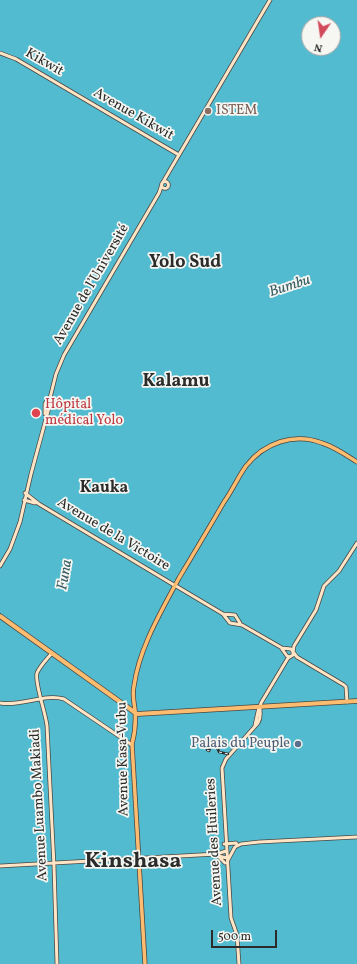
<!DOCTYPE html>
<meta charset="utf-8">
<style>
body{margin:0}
#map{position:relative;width:357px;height:964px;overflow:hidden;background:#f0e6cd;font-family:Vollkorn,serif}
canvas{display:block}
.north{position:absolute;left:301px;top:16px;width:40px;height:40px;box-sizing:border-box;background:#f6f6f2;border:1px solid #a5a5a2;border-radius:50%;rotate:193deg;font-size:11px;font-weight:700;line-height:16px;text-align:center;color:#2b2b2b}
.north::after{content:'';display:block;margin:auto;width:14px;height:18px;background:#d1495b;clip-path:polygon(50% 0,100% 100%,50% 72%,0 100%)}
.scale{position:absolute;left:211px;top:930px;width:66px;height:18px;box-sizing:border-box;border:2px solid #2b2b2b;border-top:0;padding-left:5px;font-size:12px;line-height:14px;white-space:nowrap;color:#2b2b2b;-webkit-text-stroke:3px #f6f6f2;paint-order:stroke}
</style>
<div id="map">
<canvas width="357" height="964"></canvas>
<div class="north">N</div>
<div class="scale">500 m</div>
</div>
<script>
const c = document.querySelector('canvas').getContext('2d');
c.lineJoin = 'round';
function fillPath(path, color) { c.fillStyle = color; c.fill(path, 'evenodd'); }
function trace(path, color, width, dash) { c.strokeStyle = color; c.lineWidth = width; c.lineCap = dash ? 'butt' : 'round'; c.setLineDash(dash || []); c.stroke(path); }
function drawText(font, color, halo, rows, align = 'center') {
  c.font = font + ' Vollkorn,serif'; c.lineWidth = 3.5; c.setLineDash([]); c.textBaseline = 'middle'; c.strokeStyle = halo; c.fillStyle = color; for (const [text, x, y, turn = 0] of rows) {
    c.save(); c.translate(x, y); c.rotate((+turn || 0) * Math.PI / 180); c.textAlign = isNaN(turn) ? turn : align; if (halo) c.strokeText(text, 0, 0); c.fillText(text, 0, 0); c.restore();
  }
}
fillPath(new Path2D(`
 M0 0H357V964H0ZM309 24H333V48H309Z`), '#52bbd0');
const secondary = new Path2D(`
 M0 53 16 59 179 155
 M161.5 185a3.5 3.5 0 1 1 7 0a3.5 3.5 0 1 1-7 0Z
 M163 182 270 0
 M49 402 56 374 64 355 159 193 162 184
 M45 414V404L47 400
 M25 493 39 504 174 585
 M24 500 35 503
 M0 566 10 549 20 522 31 474 50 404 49 402H46
 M176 586 223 614 235 615 240 623
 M223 614 230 623 242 625 282 648 291 649 297 657
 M282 649 287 656 290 657
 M293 652 294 646 316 610 324 586 339 571 357 543
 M52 653C47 659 40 666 37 673 34 681 46 714 47 726L54 866 57 964
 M297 657 344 685 346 687 347 702
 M0 703C22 707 44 693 64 699L132 745
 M255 725 259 707
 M224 844 236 843 237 845
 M214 855 227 858
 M219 857 225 863
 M228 860 235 847 241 844 259 842 357 837
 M0 866 217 854 226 851
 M239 964 237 935 231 918 222 768 226 759 258 723C263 715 258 710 261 703L288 658 293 655V652`);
const primary = new Path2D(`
 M145 964 132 744C135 733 136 722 135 710 134 702 132 694 134 686 139 648 162 610 179 578 194 553 209 528 224 502 232 491 238 477 246 466 264 443 294 432 322 443 335 447 346 455 357 462`);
const trunk = new Path2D(`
 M0 616 137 714 357 701`);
trace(secondary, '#494743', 4.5);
trace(primary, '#494743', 5);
trace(trunk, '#494743', 5.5);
trace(secondary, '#ffe4c6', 3);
trace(primary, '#febc70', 3.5);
trace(trunk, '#febc70', 4);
const rail = new Path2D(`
 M207 750 209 751 210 748 213 746 218 749 219 752 228 754`);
trace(rail, '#2b2b2b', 2.5);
trace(rail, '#f6f6f2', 1, [3]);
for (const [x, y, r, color] of [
 [208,111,4,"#8d6e63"],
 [36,413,5,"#e0444e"],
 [298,744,4,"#5c6f8a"]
]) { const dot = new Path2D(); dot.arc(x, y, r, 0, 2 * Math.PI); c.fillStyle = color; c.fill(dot); trace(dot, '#f6f6f2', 1.5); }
drawText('14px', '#2b2b2b', '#f6f6f2', [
 ["Kikwit",44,63,30],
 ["Avenue Kikwit",133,115,30],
 ["Avenue de l’Université",92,285,-60],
 ["Avenue de la Victoire",113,535,31],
 ["Avenue Kasa-Vubu",124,759,-91],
 ["Avenue Luambo Makiadi",40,805,-93],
 ["Avenue des Huileries",215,842,-93]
]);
drawText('14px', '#785e54', '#f6f6f2', [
 ["ISTEM",216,111]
], 'left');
drawText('14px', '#be3a42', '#f6f6f2', [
 ["Hôpital",45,405],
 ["médical Yolo",45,421]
], 'left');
drawText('14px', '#4e5e75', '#f6f6f2', [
 ["Palais du Peuple",290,744]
], 'right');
drawText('italic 15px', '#395d65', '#f6f6f2', [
 ["Bumbu",290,287,-18],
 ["Funa",66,575,-80]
]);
drawText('bold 16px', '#2b2b2b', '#f6f6f2', [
 ["Kauka",104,489]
]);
drawText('bold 18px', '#2b2b2b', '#f6f6f2', [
 ["Yolo Sud",185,264],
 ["Kalamu",176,383]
]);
drawText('bold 22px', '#2b2b2b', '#f6f6f2', [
 ["Kinshasa",133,863]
]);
</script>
